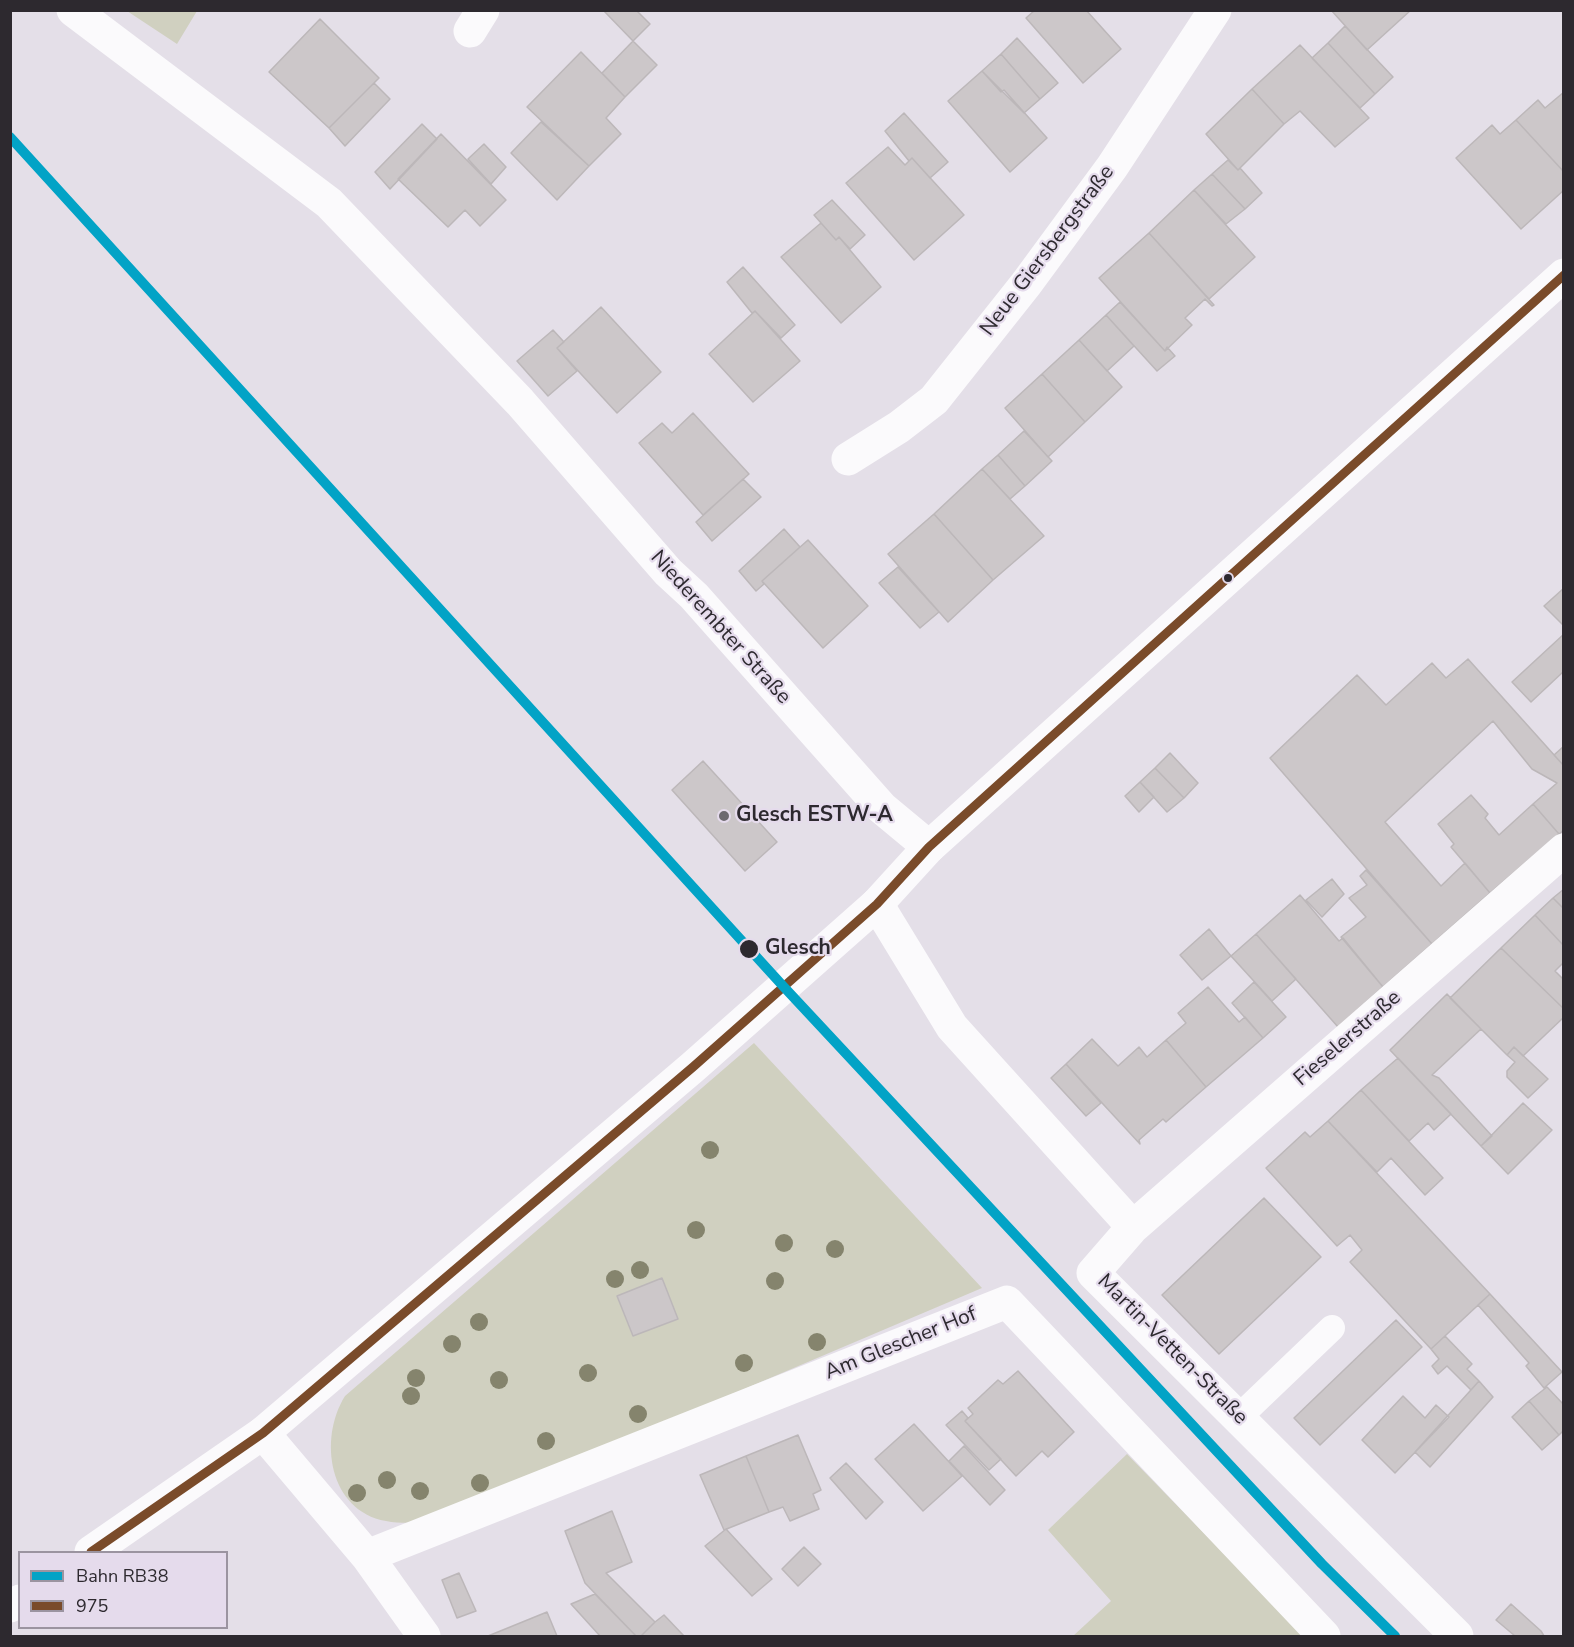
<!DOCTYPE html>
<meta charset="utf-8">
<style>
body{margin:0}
#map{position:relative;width:1574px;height:1647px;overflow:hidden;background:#e4dfe8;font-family:"Nunito Sans",sans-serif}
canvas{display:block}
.frame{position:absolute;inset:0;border:12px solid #2d292f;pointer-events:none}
.legend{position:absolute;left:18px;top:1551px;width:210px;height:78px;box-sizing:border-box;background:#e5dbec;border:2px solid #9b94a0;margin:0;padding:8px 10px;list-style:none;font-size:18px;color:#2d292f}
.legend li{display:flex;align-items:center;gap:12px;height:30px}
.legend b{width:30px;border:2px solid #9b94a0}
</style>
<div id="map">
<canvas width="1574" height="1647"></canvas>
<div class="frame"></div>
<ul class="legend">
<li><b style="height:8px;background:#02a3c6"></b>Bahn RB38</li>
<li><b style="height:8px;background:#7a4b2a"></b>975</li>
</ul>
</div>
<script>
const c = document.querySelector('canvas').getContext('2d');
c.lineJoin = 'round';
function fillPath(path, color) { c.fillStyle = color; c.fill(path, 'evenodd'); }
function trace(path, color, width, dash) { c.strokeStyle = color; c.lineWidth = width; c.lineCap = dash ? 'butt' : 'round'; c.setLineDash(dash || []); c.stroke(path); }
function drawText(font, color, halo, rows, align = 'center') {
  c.font = font + ' "Nunito Sans",sans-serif'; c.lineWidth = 4.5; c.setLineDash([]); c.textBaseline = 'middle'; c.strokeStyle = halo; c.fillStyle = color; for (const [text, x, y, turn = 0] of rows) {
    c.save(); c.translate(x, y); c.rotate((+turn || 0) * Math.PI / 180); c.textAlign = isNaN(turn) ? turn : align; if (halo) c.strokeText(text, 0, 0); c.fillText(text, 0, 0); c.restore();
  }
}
fillPath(new Path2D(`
 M127 11H197L177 44Z
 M754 1043 982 1288 429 1523C415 1522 400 1524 386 1521 329 1511 318 1439 345 1396Z
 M1127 1454 1304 1636H1073L1111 1601 1048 1530Z`), '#d0d0c0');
const building = new Path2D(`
 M603 10H636L650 24 633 41Z
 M1035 10H1086L1121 49 1083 83 1026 18Z
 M1331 10H1411L1367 50Z
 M320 19 379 78 329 128 269 72Z
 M1345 26 1393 77 1375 94 1328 43Z
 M1017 38 1058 83 1040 99 1001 54Z
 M633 41 657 65 625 97 602 73Z
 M1328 43 1375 94 1360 108 1312 58Z
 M1300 45 1369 118 1335 147 1300 111 1284 124 1252 89Z
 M581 52 625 97 606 118 621 134 589 166 527 107Z
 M1001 54 1040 99 1024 113 982 71Z
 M982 71 1001 92 1004 90 1047 138 1010 172 948 101Z
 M374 83 390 99 345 146 329 128Z
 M1252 89 1284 124 1238 170 1206 134Z
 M1564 92V172L1516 120 1538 100 1545 108Z
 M904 113 948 162 930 178 912 158 909 161 885 131Z
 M1516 120 1564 172V190L1521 229 1456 158 1492 125 1500 134Z
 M541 122 589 166 557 200 511 153Z
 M422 124 437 139 390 189 375 172Z
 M441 134 506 200 480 226 465 210 448 227 398 179Z
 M484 144 506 167 491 184 468 159Z
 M888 147 905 165 912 158 964 215 914 260 846 183Z
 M1228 160 1238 170 1240 168 1262 193 1245 209 1212 174Z
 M1212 174 1245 209 1226 224 1194 190Z
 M1194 190 1255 257 1209 299 1149 233Z
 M832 200 865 235 850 249 839 237 836 240 814 215Z
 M821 223 836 240 839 237 881 287 841 323 781 257Z
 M1149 233 1214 305 1212 306 1205 299 1185 318 1192 325 1165 351 1099 278Z
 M743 267 795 325 781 338 755 311 752 313 727 282Z
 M1120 302 1165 351 1167 347 1175 356 1157 371 1106 315Z
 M601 307 661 372 617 413 557 348Z
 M755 311 800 361 753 402 709 354Z
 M1106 315 1134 346 1107 371 1079 340Z
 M553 330 564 342 557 348 577 371 548 396 517 361Z
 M1079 340 1122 387 1085 422 1042 374Z
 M1042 374 1085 422 1048 457 1005 408Z
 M693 413 749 474 703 515 639 443 662 423 672 433Z
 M1024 431 1052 461 1025 486 998 455Z
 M998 455 1025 486 1010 499 982 469Z
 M982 469 1044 536 993 580 934 514Z
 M743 479 761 497 712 541 696 522Z
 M934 514 993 580 948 622 888 554Z
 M784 529 800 547 762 581 764 584 756 591 739 571Z
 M808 540 868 606 823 648 762 581Z
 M898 567 939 612 920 628 879 583Z
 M1564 588V626L1544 606Z
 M1564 634V671L1531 702 1512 682Z
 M1468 659 1564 766V830L1559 834 1533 804 1557 783 1532 769 1493 721 1385 822 1441 886 1465 863 1490 893 1432 944 1270 758 1357 675 1386 705 1432 663 1446 678Z
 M1564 746V766L1554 755Z
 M1170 753 1198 783 1184 798 1155 768Z
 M703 761 777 842 745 871 672 790Z
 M1155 768 1184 798 1167 812 1140 782Z
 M1140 782 1154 797 1139 812 1125 796Z
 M1471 795 1488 814 1485 818 1499 835 1533 804 1559 834 1490 893 1451 847 1454 844 1438 824Z
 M1366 870 1432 944 1383 987 1341 937 1366 917 1349 898 1367 885 1360 876Z
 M1332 879 1344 894 1322 917 1306 900Z
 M1564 889V909L1553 898Z
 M1300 895 1339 941 1343 938 1383 987 1338 1027 1256 934Z
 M1553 898 1564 909V946L1535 915Z
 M1535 915 1564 946V962L1555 971 1564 980V1009L1501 948Z
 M1209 929 1231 956 1202 980 1180 955Z
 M1256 934 1296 979 1272 1001 1231 956Z
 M1501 948 1564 1009V1017L1523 1056 1514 1047 1507 1055 1450 998Z
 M1254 982 1286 1017 1263 1038 1232 1003Z
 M1208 987 1239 1022 1245 1017 1263 1038 1206 1087 1166 1040 1186 1023 1178 1013Z
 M1447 994 1481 1029 1432 1075 1439 1078 1492 1136 1481 1146 1390 1050Z
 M1092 1039 1118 1066 1139 1047 1147 1057 1166 1040 1206 1087 1166 1122 1163 1119 1139 1140 1140 1144 1066 1064Z
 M1514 1047 1548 1079 1528 1098 1507 1077V1071L1515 1062 1507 1055Z
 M1398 1058 1451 1114 1434 1130 1428 1123 1409 1141 1361 1090Z
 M1066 1064 1101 1103 1086 1116 1051 1078Z
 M1361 1090 1443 1178 1425 1195 1391 1158 1377 1172 1328 1121Z
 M1523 1103 1552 1130 1508 1174 1481 1146Z
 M1328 1121 1490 1294 1431 1349 1350 1262 1362 1250 1350 1235 1337 1246 1266 1168 1305 1132 1310 1137Z
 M1264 1198 1321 1257 1219 1354 1162 1295Z
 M662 1278 678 1319 633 1336 617 1296Z
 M1490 1294 1562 1372 1544 1388 1526 1366 1529 1363 1478 1305Z
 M1396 1320 1422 1347 1320 1445 1294 1418Z
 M1445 1336 1472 1364 1467 1369 1479 1381 1471 1390 1447 1366 1438 1374 1432 1366 1439 1359 1431 1349Z
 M1018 1371 1074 1432 1048 1457 1042 1451 1016 1476 965 1421 973 1414 968 1408 998 1380 1003 1384Z
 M1479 1381 1493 1397 1430 1467 1415 1452Z
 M1547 1387 1564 1405V1430L1559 1435 1529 1401Z
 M1403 1396 1425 1418 1436 1405 1449 1417 1395 1473 1362 1440Z
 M1529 1401 1559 1435 1542 1450 1512 1417Z
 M962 1411 968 1418 965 1421 1001 1459 989 1470 946 1425Z
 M914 1424 962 1476 923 1511 875 1459Z
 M798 1435 821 1490 813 1494 819 1509 790 1521 783 1507 769 1512 746 1456Z
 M964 1446 1005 1490 990 1505 949 1461Z
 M746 1456 769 1512 724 1530 700 1475Z
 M846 1463 883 1502 866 1519 830 1478Z
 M612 1511 632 1562 606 1573 655 1622 641 1636H636L585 1583 565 1531Z
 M726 1529 772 1579 752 1596 705 1546Z
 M804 1547 821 1564 798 1586 782 1569Z
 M459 1573 476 1611 457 1618 442 1580Z
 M595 1594 636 1636H600L571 1604Z
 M1511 1604 1541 1631 1544 1636H1515L1496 1620Z
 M547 1612 557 1636H488Z
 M664 1615 684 1636H641L655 1622Z`);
fillPath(building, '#ccc7c9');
trace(building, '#bcb7b9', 1.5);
trace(new Path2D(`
 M1239 1417 1332 1328`), '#fbfafc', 26);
trace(new Path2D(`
 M73 10 329 203 520 402 668 572 694 596 882 808 929 847
 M470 31 483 10
 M848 459 899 427 934 400 1026 284 1112 167 1215 10
 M877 904 952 1027 1133 1227
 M263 1433 367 1556 424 1636
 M367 1556 1007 1302 1324 1636
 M1457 1636 1093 1273 1133 1227 1564 850`), '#fbfafc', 33);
trace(new Path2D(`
 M91 1552 263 1433 693 1067 877 904 929 847 1564 275
 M10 1606 20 1601`), '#fbfafc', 33);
trace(new Path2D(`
 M91 1552 263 1433 693 1067 877 904 929 847 1564 275`), '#7a4b2a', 9);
trace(new Path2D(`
 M10 137 783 986 1322 1564 1395 1636`), '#02a3c6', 10);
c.fillStyle = '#85846d';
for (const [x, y] of [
 [710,1150],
 [696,1230],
 [784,1243],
 [835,1249],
 [640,1270],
 [615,1279],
 [775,1281],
 [479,1322],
 [817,1342],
 [452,1344],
 [744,1363],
 [588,1373],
 [416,1378],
 [499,1380],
 [411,1396],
 [638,1414],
 [546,1441],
 [387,1480],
 [480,1483],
 [420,1491],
 [357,1493]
]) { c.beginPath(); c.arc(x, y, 9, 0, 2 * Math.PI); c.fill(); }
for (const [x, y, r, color] of [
 [1228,578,5,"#2d292f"],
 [724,816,6,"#6d6970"],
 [749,949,10,"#2d292f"]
]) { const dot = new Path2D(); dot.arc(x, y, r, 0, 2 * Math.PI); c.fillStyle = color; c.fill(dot); trace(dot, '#e5dbec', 2); }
drawText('21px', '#2d292f', '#e5dbec', [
 ["Neue Giersbergstraße",1048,251,-53],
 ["Niederembter Straße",720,628,48],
 ["Fieselerstraße",1348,1039,-41],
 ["Am Glescher Hof",901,1344,-22],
 ["Martin-Vetten-Straße",1172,1350,45]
]);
drawText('bold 21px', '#2d292f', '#e5dbec', [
 ["Glesch ESTW-A",736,816]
], 'left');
drawText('bold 21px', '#2d292f', '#e5dbec', [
 ["Glesch",765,949]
], 'left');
</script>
